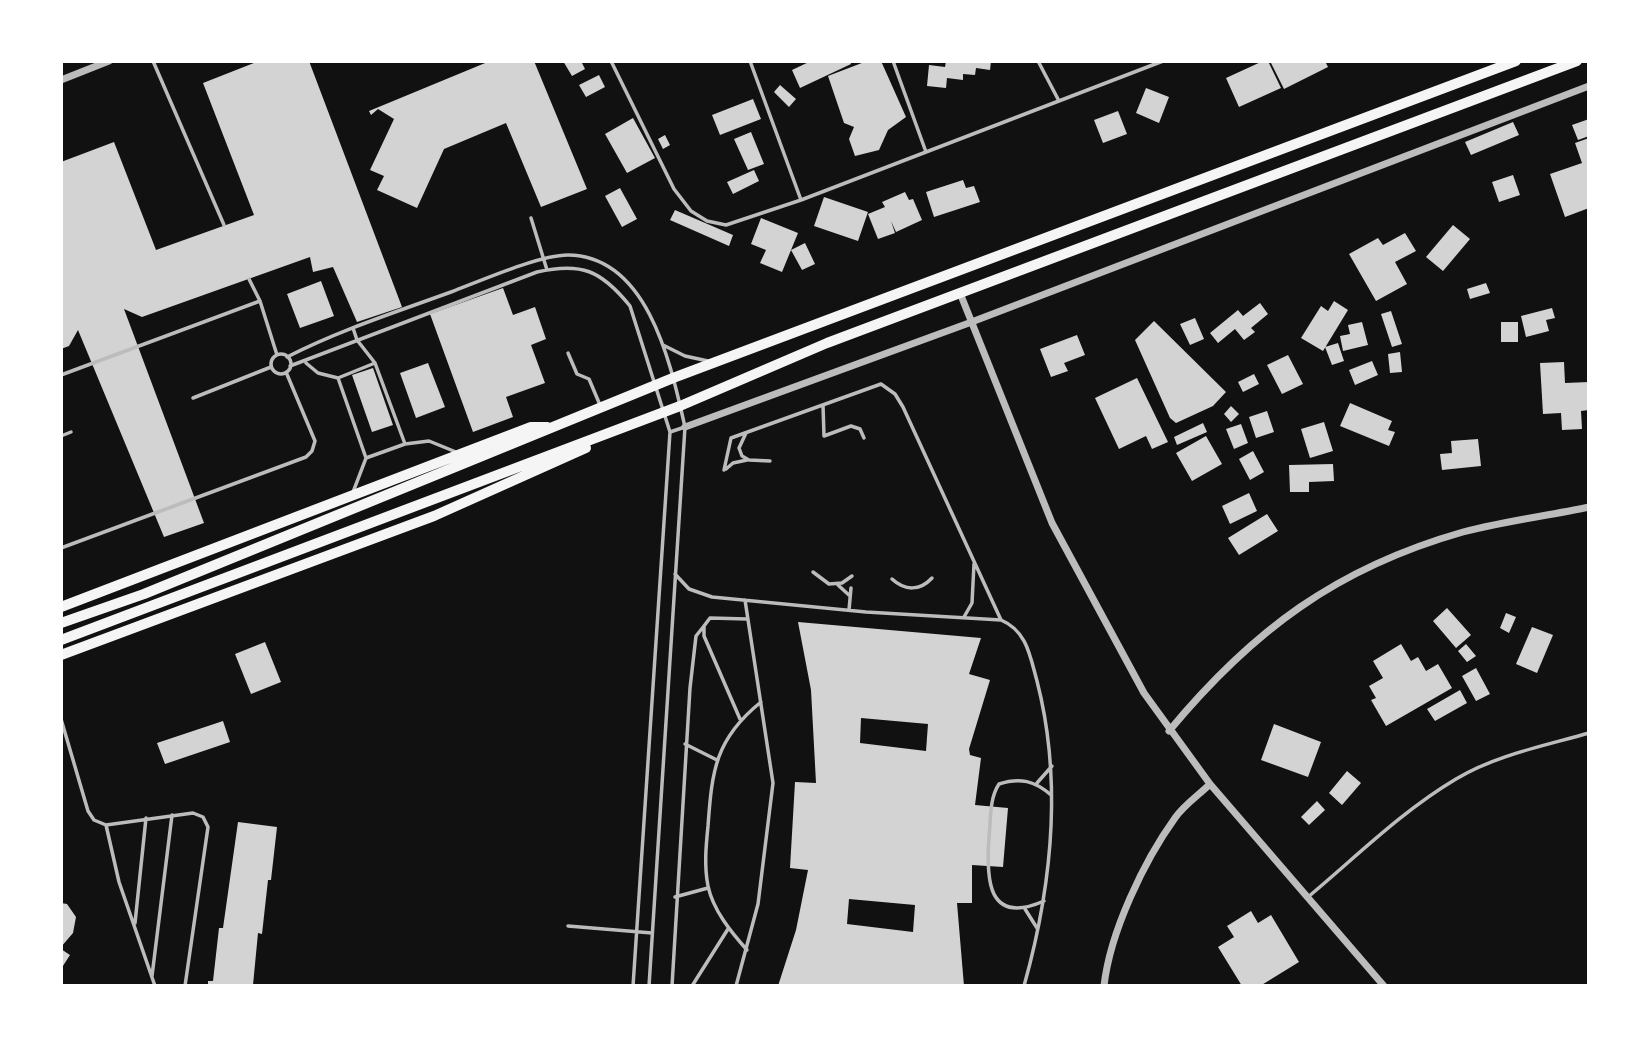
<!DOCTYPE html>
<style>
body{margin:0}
#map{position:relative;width:1650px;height:1047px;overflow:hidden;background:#111;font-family:"Alegreya Sans",sans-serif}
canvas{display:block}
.frame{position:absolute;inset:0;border:63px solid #fff;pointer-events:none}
</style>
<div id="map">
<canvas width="1650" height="1047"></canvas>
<div class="frame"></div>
</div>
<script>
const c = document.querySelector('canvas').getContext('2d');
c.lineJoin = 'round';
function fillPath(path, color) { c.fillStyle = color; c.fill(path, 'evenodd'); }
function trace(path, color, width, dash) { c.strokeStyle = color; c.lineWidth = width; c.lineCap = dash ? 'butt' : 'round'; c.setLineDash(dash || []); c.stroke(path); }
fillPath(new Path2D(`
 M259 61H309L402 307 357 322 333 267 313 272 310 257 142 317 124 309 204 523 164 537 78 330 69 346 61 349V162L114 142 156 250 254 215 203 83Z
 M490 61H534L587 189 541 207 506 123 444 149 417 208 377 190 384 176 370 170 394 119 378 109 371 115 369 111Z
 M563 61H581L585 69 572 76Z
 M811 61H850L851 64 800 88 792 70Z
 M867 61H881L906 117 888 130 879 150 855 156 849 139 854 127 844 123 828 76Z
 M946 61H991L990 70 976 68 975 75 963 74V80L947 78 946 88 927 86 929 65 945 67Z
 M1263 61H1268L1281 88 1239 107 1226 78Z
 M1270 61H1325L1328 67 1284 89Z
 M599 75 605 87 586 97 579 85Z
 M780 85 796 99 789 107 774 92Z
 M1146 88 1169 97 1159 123 1136 113Z
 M753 99 761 119 720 135 712 115Z
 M1118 111 1127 134 1103 143 1094 120Z
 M633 118 655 158 627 173 605 134Z
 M1589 119V136L1578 140 1572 125Z
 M1513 122 1519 135 1471 155 1465 142Z
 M751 132 764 164 748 170 734 139Z
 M665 135 670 145 663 149 658 139Z
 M1589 138V208L1565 217 1550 174 1582 163 1575 143Z
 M754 170 759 181 733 194 727 182Z
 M1513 175 1520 195 1499 202 1492 182Z
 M963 180 966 188 974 186 980 202 934 217 926 192Z
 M620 188 637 219 622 227 605 196Z
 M905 192 909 200 913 199 922 220 896 232 891 221 895 233 878 239 868 214 885 207 882 202Z
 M824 197 868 212 858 241 814 226Z
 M675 210 733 235 729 246 670 220Z
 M761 218 798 233 782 272 760 263 766 250 751 244Z
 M1453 225 1470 239 1443 271 1426 257Z
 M1405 233 1416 251 1395 262 1407 284 1376 301 1349 254 1378 238 1383 245Z
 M805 243 815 264 802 270 791 250Z
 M321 281 334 316 300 328 287 294Z
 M1486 283 1490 293 1470 299 1467 289Z
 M503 288 513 315 535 307 546 339 531 345 545 383 506 397 513 417 473 432 430 314Z
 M1334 301 1348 310 1323 351 1301 338 1321 306 1328 311Z
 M1260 303 1268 314 1251 328 1255 332 1244 340 1235 329 1218 343 1210 333 1238 310 1243 316Z
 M1552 308 1555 318 1546 320 1549 331 1526 337 1521 316Z
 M1391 311 1402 344 1392 347 1381 314Z
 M1195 318 1204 339 1190 345 1180 324Z
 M1154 321 1226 392 1213 406 1176 423 1170 418 1135 340Z
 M1362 322 1368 345 1343 351 1340 336 1350 334 1348 325Z
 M1501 322H1518V342H1501Z
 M1077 335 1085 355 1064 363 1068 371 1051 377 1040 349Z
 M1338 343 1344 361 1332 365 1325 347Z
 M1400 352 1402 372 1390 373 1388 354Z
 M1288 355 1303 384 1282 394 1267 365Z
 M1372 361 1378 375 1355 385 1349 370Z
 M1564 362 1565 383 1589 382V410L1581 411 1582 429 1562 430 1561 413 1543 414 1540 363Z
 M428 363 445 407 416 418 400 373Z
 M373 368 393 425 372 432 352 375Z
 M1254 374 1259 384 1243 392 1238 382Z
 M1137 378 1168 442 1152 449 1146 436 1119 449 1095 398Z
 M1350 403 1392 421 1388 430 1395 432 1389 446 1340 426Z
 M1231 406 1239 414 1231 422 1224 414Z
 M1267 411 1274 432 1256 438 1249 417Z
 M1324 422 1333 451 1310 458 1301 429Z
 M1203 423 1207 432 1177 445 1174 437Z
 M1241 424 1248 443 1234 449 1226 429Z
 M1206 436 1222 464 1192 481 1176 453Z
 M1478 439 1481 466 1442 470 1440 454 1452 453 1451 441Z
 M1253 451 1264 472 1250 480 1239 459Z
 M1333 464 1334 481 1309 482V492H1290L1289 465Z
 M1249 493 1257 511 1230 524 1222 506Z
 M1267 514 1278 531 1239 555 1228 538Z
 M1447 608 1471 635 1456 648 1433 621Z
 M1506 613 1516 617 1509 633 1500 628Z
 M798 622 981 638 969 674 990 680 969 749 970 755 981 758 975 805 1008 808 1003 867 972 865V903H957L964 986H778L796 930 808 870 790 868 795 782 816 783 811 690ZM861 718 928 724 926 751 860 743ZM849 899 915 905 913 932 847 924Z
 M1532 627 1553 635 1537 673 1516 664Z
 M265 642 281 682 251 694 235 654Z
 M1401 644 1411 661 1418 657 1426 671 1438 664 1452 688 1386 726 1371 700 1376 698 1369 686 1383 678 1373 661Z
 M1466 644 1476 656 1467 662 1458 651Z
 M1476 668 1490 694 1476 701 1462 676Z
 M1460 690 1467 703 1435 721 1427 709Z
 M223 721 230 742 165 764 157 743Z
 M1274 724 1321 742 1308 777 1261 760Z
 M1347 771 1361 783 1342 805 1329 793Z
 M1317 801 1325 810 1309 825 1301 817Z
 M238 822 277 827 271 880H268L262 934 258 933 253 985 208 986V981H213L219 928H223Z
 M61 903 67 904 76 917 73 933 61 947Z
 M1251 911 1258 923 1271 915 1299 962 1260 986H1242L1218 947 1234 937 1227 926Z
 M61 949 70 955 61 969Z`), '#d3d3d3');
trace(new Path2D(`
 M153 61 224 225
 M611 61 674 189 691 211 707 221 726 225 801 200 750 61
 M893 61 926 152
 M1038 61 1059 101
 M801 200 1163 61
 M531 218 547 270
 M249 279 260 301
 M353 328 357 340 375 363 405 444 366 458 338 378 375 363
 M663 345 685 356 708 361
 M568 353 577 374 589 379 600 405
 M271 364a10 10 0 1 1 20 0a10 10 0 1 1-20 0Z
 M287 357C340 330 396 312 451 292 480 281 539 255 568 255 649 256 671 366 685 427L649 986
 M306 363 318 373 338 378
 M290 366 537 272C581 262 601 270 630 306L670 432 633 986
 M61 375 260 301 277 355
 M193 398 271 367
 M823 405 824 436 851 426 860 429 864 438
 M670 432 685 427
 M746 433 739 448 742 456 749 460 770 461
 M61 436 71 432
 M405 444 429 441 456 452
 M726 469 733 463 747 460
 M724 470 731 438 881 384 895 394 903 407 1001 620
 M353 492 366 458
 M61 548 306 457 312 451 315 441 286 372
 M813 572 829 584 842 583 852 576
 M675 574 689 589 712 597 866 612 1001 620C1027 631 1030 656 1037 681 1063 782 1052 886 1024 986
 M892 579C905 591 920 591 932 578
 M838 585 850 596
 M849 610 851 588
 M964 617 972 603 974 564
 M61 719 88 811 94 820 106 825 119 882 155 986
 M740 719 704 636V626L710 618 747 619
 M685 744 717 760
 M1037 783 1052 766
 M106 825 193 813 203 817 208 827 185 986
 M675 897 708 888
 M1308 897C1356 857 1402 811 1456 779 1496 755 1544 746 1589 733
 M1044 901C987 926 986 879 989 837 991 820 989 799 999 784 1020 777 1035 781 1051 795
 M1025 909 1037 928
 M135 923 146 818
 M568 926 652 933
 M747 950C731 932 713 910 708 886 704 866 706 846 708 826 712 771 715 739 761 702
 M152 976 172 815
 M672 986 690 688 696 636 704 626
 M692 986 728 929
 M736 986 758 904 773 783 745 600`), '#bcbcbc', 3.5);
trace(new Path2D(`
 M61 80 109 61
 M960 293 1052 523 1144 693 1210 784 1384 986
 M685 427 969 323 1589 86
 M1169 731C1252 631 1336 568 1463 532 1504 521 1547 516 1589 507
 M1104 986C1110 932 1144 861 1175 818 1184 805 1199 795 1210 784`), '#bcbcbc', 7);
trace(new Path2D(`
 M61 607 531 427H547
 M61 623 144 594 673 378 1516 61
 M61 640 680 406 827 343 1577 61
 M61 655 434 516 586 448`), '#f5f5f5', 10);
</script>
